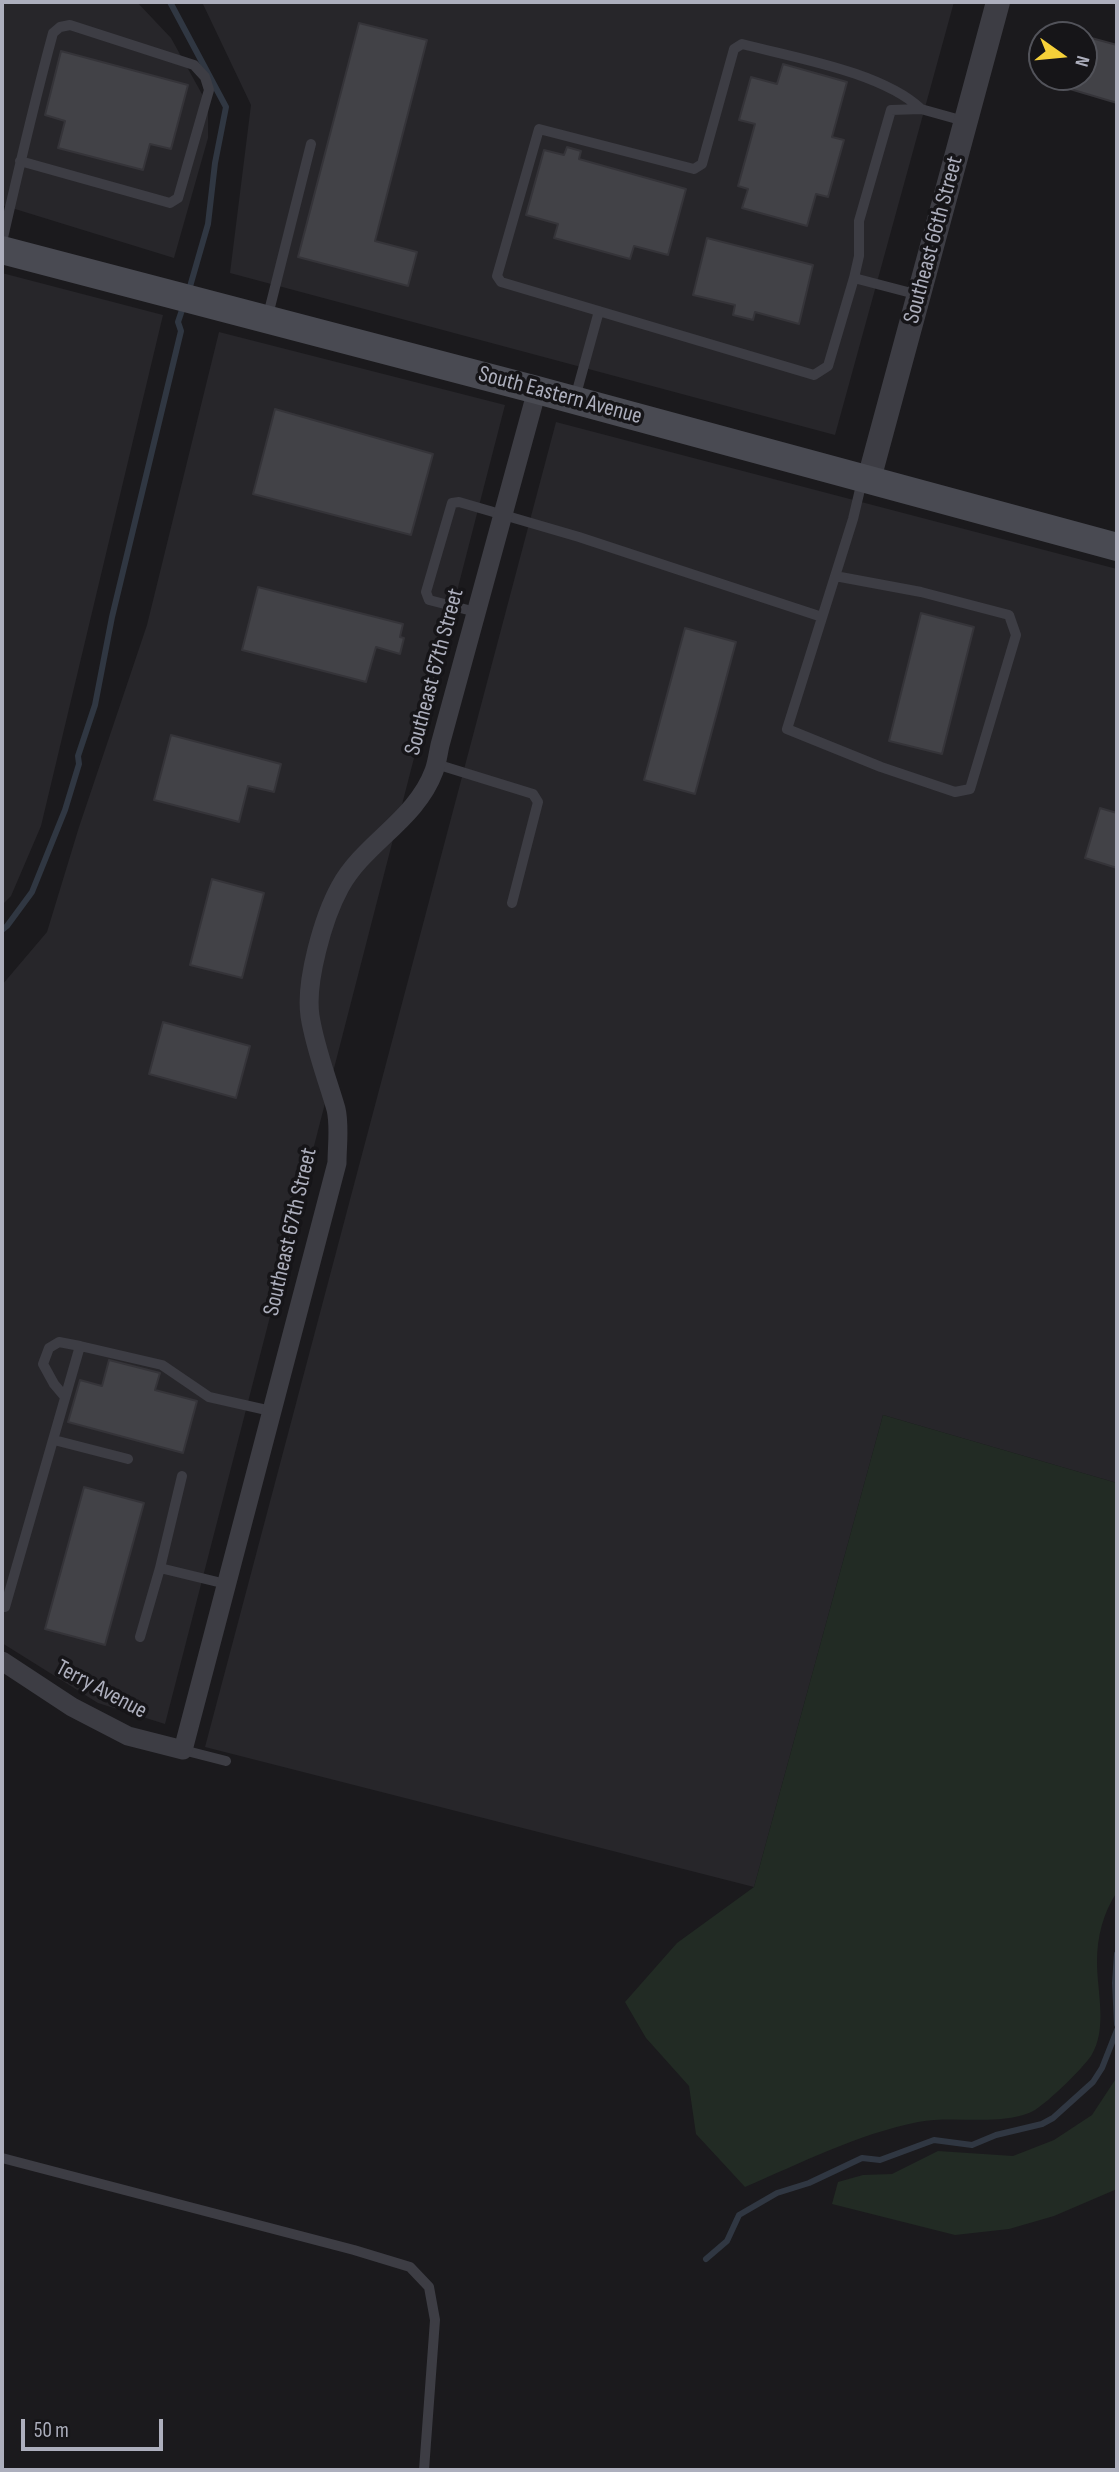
<!DOCTYPE html>
<html>
<head>
<meta charset="utf-8">
<style>
	body { margin:0 }
	#map { position:relative; width:1119px; height:2472px; overflow:hidden; background:#1b1a1d; font-family:"Sofia Sans Condensed",sans-serif }
	canvas { display:block }
	.frame { position:absolute; inset:0; border:4px solid #adafbd; pointer-events:none }
	.north { position:absolute; left:1028px; top:21px; width:70px; height:70px; box-sizing:border-box; background:#161518; border:2px solid #52535a; border-radius:50%; rotate:105deg; font-size:19px; font-weight:700; line-height:28px; text-align:center; color:#adafbd }
	.north::after { content:''; display:block; margin:auto; width:24px; height:32px; background:#f6d139; clip-path:polygon(50% 0,100% 100%,50% 72%,0 100%) }
	.scale { position:absolute; left:21px; top:2419px; width:142px; height:32px; box-sizing:border-box; border:4px solid #adafbd; border-top:0; padding-left:9px; font-size:21px; line-height:24px; white-space:nowrap; color:#adafbd; -webkit-text-stroke:5px #161518; paint-order:stroke }
</style>
</head>
<body>
<div id="map">
<canvas width="1119" height="2472"></canvas>
<div class="frame"></div>
<div class="north">N</div>
<div class="scale">50 m</div>
</div>
<script>
const ctx = document.querySelector('canvas').getContext('2d');
ctx.lineJoin = 'round';
function fill(path, color) { ctx.fillStyle = color; ctx.fill(path, 'evenodd'); }
function strokePath(path, color, width, dash) { ctx.strokeStyle = color; ctx.lineWidth = width; ctx.lineCap = dash ? 'butt' : 'round'; ctx.setLineDash(dash || []); ctx.stroke(path); }
function drawText(font, color, halo, rows, align = 'center') {
  ctx.font = font + ' "Sofia Sans Condensed",sans-serif'; ctx.lineWidth = 7; ctx.setLineDash([]); ctx.textBaseline = 'middle'; ctx.strokeStyle = halo; ctx.fillStyle = color; for (const [text, x, y, turn = 0] of rows) {
    ctx.save(); ctx.translate(x, y); ctx.rotate((+turn || 0) * Math.PI / 180); ctx.textAlign = isNaN(turn) ? turn : align; if (halo) ctx.strokeText(text, 0, 0); ctx.fillText(text, 0, 0); ctx.restore();
  }
}
fill(new Path2D(`
	M2,2h135l34,36 37,67v33l-34,120 -172,-53z
	M202,2h752l-119,433 -605,-162 21,-168z
	M2,273l161,42 -122,511 -30,70 -9,9z
	M219,332l286,73 -340,1319 -67,-21 -96,-60v-658l45,-53 32,-105 68,-202z
	M556,422l561,147v914l-234,-68 -129,472 -549,-140z`), '#27262a');
fill(new Path2D(`
	M883,1415l234,68v409c-14,21 -20,45 -20,70 0,30 11,67 -6,94 -8,12 -49,53 -62,57 -35,13 -75,2 -111,9 -60,12 -117,41 -173,65l-49,-53 -7,-48 -43,-48 -21,-36 52,-59 77,-56z
	M1117,2077v112l-63,27 -45,13 -54,6 -123,-31 6,-22 25,-7 29,-1 46,-23 75,5 41,-16 38,-25z`), '#222b24');
strokePath(new Path2D(`
	M170,2l56,105 -11,56 -7,61 -19,66
	M2,930l5,-4 25,-34 33,-82 14,-46 -1,-8 17,-51 17,-88 69,-286 -3,-9 6,-18
	M1117,1954l-2,29 2,41
	M706,2259l21,-18 12,-26 38,-22 32,-10 53,-25 18,2 54,-20 38,5 24,-10 46,-11 11,-6 40,-36 9,-14 15,-38`), '#303742', 6);
const building = new Path2D(`
	M359,23l68,17 -52,201 42,11 -9,34 -110,-29z
	M1084,36l33,9v58l-74,-22v-4h41z
	M61,51l127,34 -17,64 -21,-5 -7,26 -85,-22 7,-27 -20,-6z
	M783,64l64,18 -15,55 12,3 -16,57 -12,-3 -9,32 -65,-18 6,-19 -10,-3 17,-62 -16,-4 12,-43 26,7z
	M567,147l14,4 -2,8 107,30 -18,66 -34,-9 -4,13 -76,-21 4,-14 -32,-9 18,-65 20,5z
	M707,238l106,27 -14,59 -44,-12 -2,8 -20,-5 2,-10 -42,-10z
	M275,409l158,45 -22,81 -158,-41z
	M258,587l145,37 -3,13 4,1 -4,16 -24,-7 -10,35 -124,-32z
	M921,613l53,14 -32,127 -53,-13z
	M685,628l51,14 -41,152 -51,-14z
	M171,735l110,29 -7,28 -26,-6 -9,36 -85,-22z
	M1100,808l17,5v55l-32,-10z
	M212,879l52,14 -22,85 -52,-13z
	M163,1022l87,24 -14,52 -87,-24z
	M109,1360l51,13 -5,17 42,11 -14,52 -115,-31 12,-42 22,6z
	M84,1487l60,16 -39,142 -60,-16z`);
fill(building, '#424247');
strokePath(building, '#353439', 2);
strokePath(new Path2D(`
	M2,242c16,-70 32,-139 51,-209l7,-6 10,-2 124,40 11,12 4,13 -31,108 -8,5 -150,-42
	M854,278l5,-22v-35l32,-111 30,-1 43,12
	M919,295l-65,-17 -26,88 -14,9 -313,-93 -4,-6 42,-147 155,40 8,-5 32,-115 8,-5c53,14 140,28 179,65
	M267,319l44,-175
	M575,398l24,-87
	M835,576l86,16 88,23 7,20 -46,154 -15,3 -74,-25 -94,-38 66,-210 9,-38
	M476,612l-47,-12 -3,-8 26,-89 7,-1 120,35 243,80
	M436,764l97,30 5,8 -26,101
	M65,1397l-11,-13 -11,-20 6,-16 10,-6 21,4
	M54,1440l74,19
	M160,1568l22,-92
	M5,1607l75,-261 82,19 47,32 62,14
	M140,1637l20,-69 66,16
	M183,1750l43,11
	M2,2158l352,92 56,17 19,20 6,33 -11,150`), '#3d3d44', 10);
strokePath(new Path2D(`
	M2,1661l70,46 56,29 55,14 154,-587c0,-17 3,-37 -1,-54 -9,-31 -21,-61 -26,-93 -5,-34 13,-98 30,-129 24,-44 76,-67 94,-116 3,-8 4,-17 6,-26l97,-355`), '#3d3d44', 19);
strokePath(new Path2D(`
	M869,479l129,-477`), '#3d3d44', 24);
strokePath(new Path2D(`
	M2,250l535,140 580,157`), '#494a52', 28);
drawText('23px', '#adafbd', '#161518', [
	["Southeast 66th Street",934,240,-75],
	["South Eastern Avenue",560,396,15],
	["Southeast 67th Street",435,672,-75],
	["Southeast 67th Street",291,1232,-77],
	["Terry Avenue",101,1690,28]
]);
</script>
</body>
</html>
